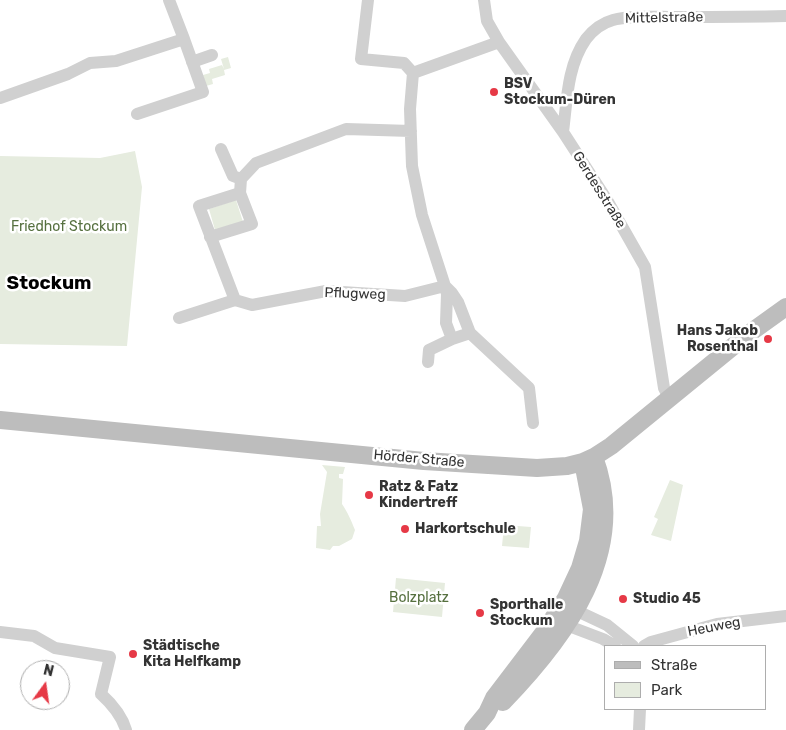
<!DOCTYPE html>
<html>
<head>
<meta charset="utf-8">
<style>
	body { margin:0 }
	#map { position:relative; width:786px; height:730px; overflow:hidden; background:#fff; font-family:Rubik,sans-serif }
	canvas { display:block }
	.legend { position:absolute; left:604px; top:645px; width:162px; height:65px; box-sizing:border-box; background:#fff; border:1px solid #adadad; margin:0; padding:6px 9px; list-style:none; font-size:15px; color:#333 }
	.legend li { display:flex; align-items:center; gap:10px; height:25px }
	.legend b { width:25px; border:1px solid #adadad }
	.north { position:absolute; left:20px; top:660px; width:50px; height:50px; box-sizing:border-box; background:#fff; border:1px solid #adadad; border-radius:50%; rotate:14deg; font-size:14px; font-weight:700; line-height:20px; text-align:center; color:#333 }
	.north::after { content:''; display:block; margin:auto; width:18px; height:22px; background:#e63946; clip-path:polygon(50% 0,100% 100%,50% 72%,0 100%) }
</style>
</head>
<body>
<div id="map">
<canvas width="786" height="730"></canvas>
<ul class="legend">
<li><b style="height:6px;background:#bdbdbd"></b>Straße</li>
<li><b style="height:14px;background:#e6ecdf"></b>Park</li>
</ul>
<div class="north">N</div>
</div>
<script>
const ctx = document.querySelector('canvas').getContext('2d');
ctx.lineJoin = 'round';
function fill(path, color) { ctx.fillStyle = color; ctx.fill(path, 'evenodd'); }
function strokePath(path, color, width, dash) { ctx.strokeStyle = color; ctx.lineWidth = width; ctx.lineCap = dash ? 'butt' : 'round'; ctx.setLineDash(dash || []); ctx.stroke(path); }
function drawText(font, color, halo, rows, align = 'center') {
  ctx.font = font + ' Rubik,sans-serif'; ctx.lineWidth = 5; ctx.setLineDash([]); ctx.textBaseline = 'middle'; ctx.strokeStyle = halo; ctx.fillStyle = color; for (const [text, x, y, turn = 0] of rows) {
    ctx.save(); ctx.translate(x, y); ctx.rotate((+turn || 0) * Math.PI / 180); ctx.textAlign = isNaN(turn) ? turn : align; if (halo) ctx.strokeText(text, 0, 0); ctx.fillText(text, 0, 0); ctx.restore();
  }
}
fill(new Path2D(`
	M228,57l3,11 -7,2 1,5 -13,4 1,5 -7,2 -3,-11 7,-2 -1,-4 13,-4 2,4 -3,-10z
	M135,151l7,36 -15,159 -127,-2v-188l100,2z
	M236,200l7,22 -28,8 -6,-21z
	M322,465l23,2 -2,7h-4v4l4,1 -1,25c6,9 9,16 13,26l-3,9 -13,7h-6l-3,4 -14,-2 1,-22h4l-1,-12 7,-42z
	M670,480l13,5 -12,56 -20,-6 7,-16 -4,-2z
	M504,525l27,2 -2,21 -27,-2z
	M396,578l49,5 -3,34 -49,-5z`), '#e6ecdf');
strokePath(new Path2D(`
	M169,0l15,39
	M368,0l-7,59 43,4 9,10
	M484,0l3,21 12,21 64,90 44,68 38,67 19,121 5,10
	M192,62l20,-7
	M0,98l68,-24 22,-11 26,-2 68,-22 19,53 -66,22
	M563,132c4,-31 4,-66 23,-93 7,-9 16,-16 27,-19 18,-5 43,-3 62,-3 37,0 74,0 111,-1
	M221,149l12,27 8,3
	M210,237l42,-13 -12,-31
	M445,286l7,7 6,9 12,31 59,55 4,35
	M445,286l2,8 -1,29 6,16 18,-6
	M235,300l-36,-94 41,-13 1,-14 15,-16 90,-34 65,2
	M179,318l56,-18 17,5 74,-14 79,5 40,-10 -23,-71 -10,-49 -2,-57 3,-36 86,-31
	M428,362l1,-12 23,-11
	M575,610l32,15 26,21
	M566,625l37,14 12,7
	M0,632l34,4 21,12 55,9 -9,37c11,10 21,22 25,36
	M644,646l7,-4 66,-18 69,-8
	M639,730l1,-21`), '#d0d0d0', 12);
strokePath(new Path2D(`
	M0,420l424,41 113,7 30,-2 16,-4 11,-5 17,-11 136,-111 39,-28
	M503,702c63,-65 127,-150 91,-245
	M473,730l14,-17 7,-15 51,-67 21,-33 14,-30 8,-27 4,-32 -9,-47`), '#bdbdbd', 18);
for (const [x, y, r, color] of [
	[494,92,5,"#e63946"],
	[768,339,5,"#e63946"],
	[369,495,5,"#e63946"],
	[405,529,5,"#e63946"],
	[623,599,5,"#e63946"],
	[480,613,5,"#e63946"],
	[133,654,5,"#e63946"]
]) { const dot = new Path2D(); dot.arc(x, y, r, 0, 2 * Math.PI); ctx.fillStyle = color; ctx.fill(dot); strokePath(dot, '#fff', 2); }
drawText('14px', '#333', '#fff', [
	["Mittelstraße",664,18,-1],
	["Gerdesstraße",599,190,58],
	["Pflugweg",355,294,2],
	["Hörder Straße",419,459,5],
	["Heuweg",714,627,-11]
]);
drawText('bold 14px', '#333', '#fff', [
	["BSV",504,84],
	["Stockum-Düren",504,100],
	["Hans Jakob",758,331,"right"],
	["Rosenthal",758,347,"right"],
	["Ratz & Fatz",379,487],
	["Kindertreff",379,503],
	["Harkortschule",415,529],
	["Studio 45",633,599],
	["Sporthalle",490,605],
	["Stockum",490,621],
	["Städtische",143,646],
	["Kita Helfkamp",143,662]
], 'left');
drawText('14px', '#56703f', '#fff', [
	["Friedhof Stockum",69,227],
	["Bolzplatz",419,598]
]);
drawText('bold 19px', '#000', '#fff', [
	["Stockum",49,284]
]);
</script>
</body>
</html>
